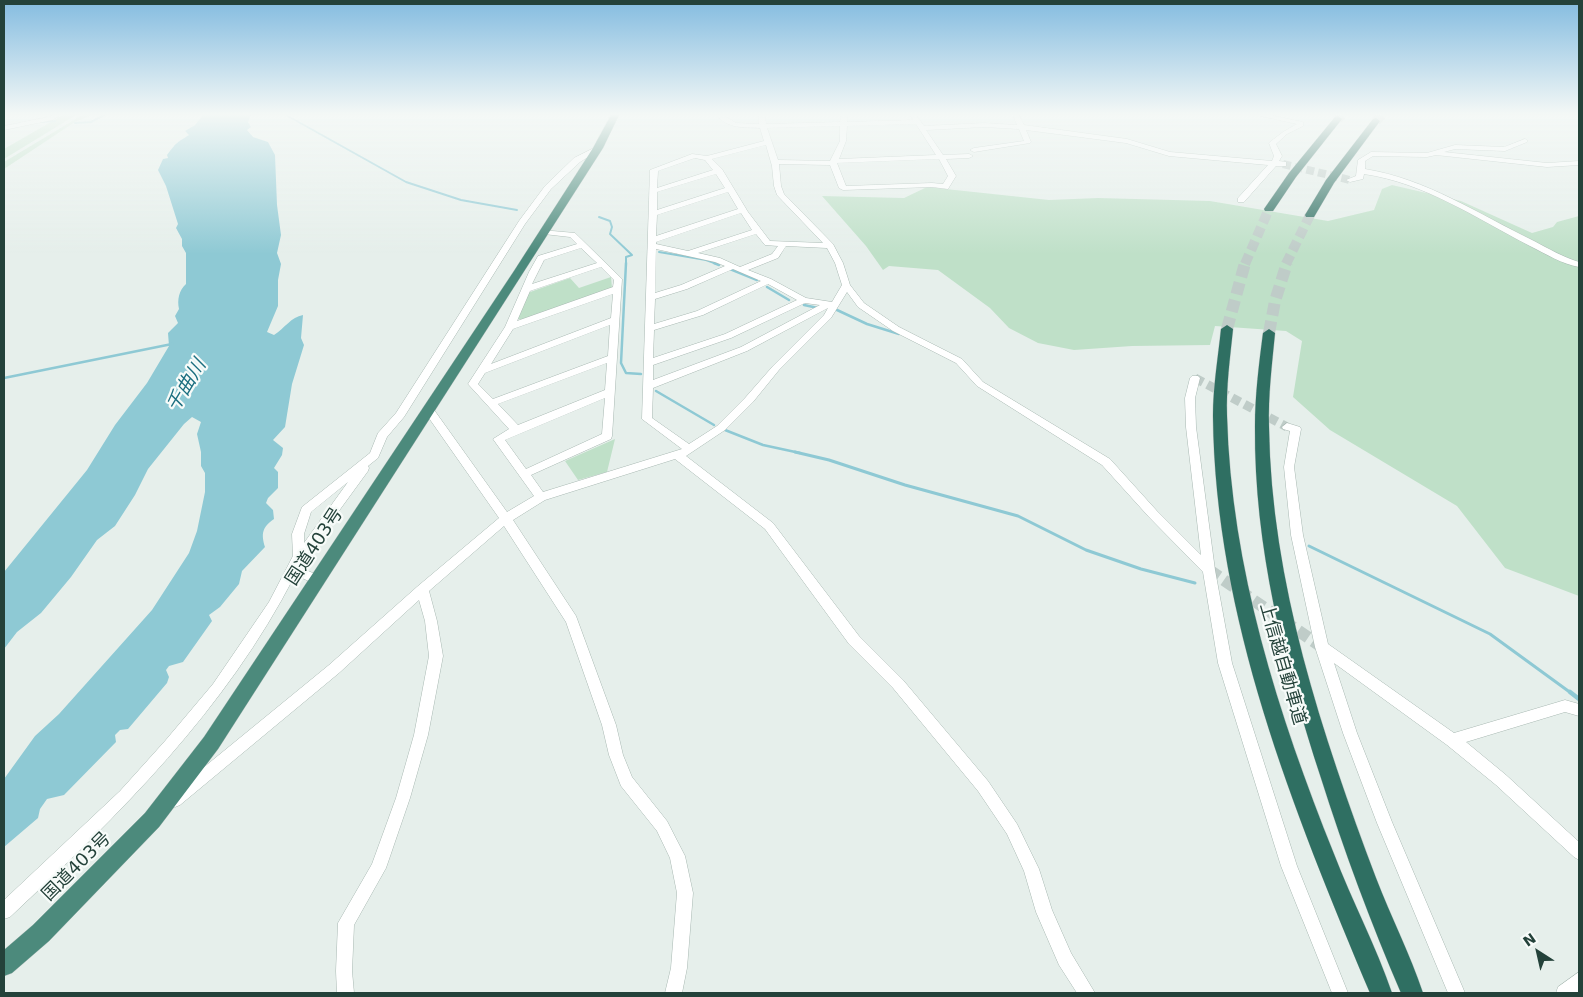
<!DOCTYPE html>
<html>
<head>
<meta charset="utf-8">
<style>
	body { margin:0 }
	#map { position:relative; width:1583px; height:997px; overflow:hidden; background:#e6efeb; font-family:"DejaVu Sans",sans-serif }
	canvas { display:block }
	.frame { position:absolute; inset:0; border:5px solid #24423a; pointer-events:none }
	.north { position:absolute; left:1513px; top:927px; width:50px; height:50px; -webkit-text-stroke:4px #f7fbf9; paint-order:stroke; rotate:325deg; font-size:14px; font-weight:700; line-height:20px; text-align:center; color:#24423a }
	.north::after { content:''; display:block; margin:auto; width:18px; height:22px; background:#24423a; clip-path:polygon(50% 0,100% 100%,50% 72%,0 100%) }
</style>
</head>
<body>
<div id="map">
<canvas width="1583" height="997"></canvas>
<div class="frame"></div>
<div class="north">N</div>
</div>
<script>
const ctx = document.querySelector('canvas').getContext('2d');
ctx.lineJoin = 'round';
function fill(path, color) { ctx.fillStyle = color; ctx.fill(path, 'evenodd'); }
function strokePath(path, color, width, dash) { ctx.strokeStyle = color; ctx.lineWidth = width; ctx.lineCap = dash ? 'butt' : 'round'; ctx.setLineDash(dash || []); ctx.stroke(path); }
function drawText(font, color, halo, rows, align = 'center') {
  ctx.font = font + ' "DejaVu Sans","Noto Sans JP",sans-serif'; ctx.lineWidth = 4.5; ctx.setLineDash([]); ctx.textBaseline = 'middle'; ctx.strokeStyle = halo; ctx.fillStyle = color; for (const [text, x, y, turn = 0] of rows) {
    ctx.save(); ctx.translate(x, y); ctx.rotate((+turn || 0) * Math.PI / 180); ctx.textAlign = isNaN(turn) ? turn : align; if (halo) ctx.strokeText(text, 0, 0); ctx.fillText(text, 0, 0); ctx.restore();
  }
}
fill(new Path2D(`
	M63,115h13l-72,44v-10z
	M82,115h10l-17,7 -71,47v-7z
	M1392,185l69,16 71,32 21,-6 4,-5 22,-6v380l-74,-28 -48,-62 -127,-76 -37,-33 9,-56 -16,-10 -71,-5 -5,19 -78,1 -58,4 -36,-7 -29,-15 -19,-20 -52,-38 -49,-4 -6,4 -17,-24 -44,-50 82,2 23,-11 122,13 49,-2 112,3 118,20 46,-11 8,-21z
	M611,277l1,11 -90,32 -6,-2 12,-25 5,-2 37,-13 9,10z
	M615,439l-8,33 -29,8 -13,-19z`), '#bfe0c8');
fill(new Path2D(`
	M203,115h48l-3,7 3,5 -4,3 6,7 15,5 7,13 2,50 4,30 -4,18 4,11 -3,16v26l-11,26 7,3c11,-7 17,-18 29,-20l-2,23 3,7 -12,39 -7,43 -12,13 10,8 -1,7 -8,13 4,4v16l-10,10 -2,5 7,7 1,9c-12,8 -13,15 -9,28l-23,24 -3,13 -19,23 -11,8 3,6 -29,41 -14,4 -3,4 3,7 -2,6 -39,46 -8,1 -5,5 1,7 -52,53 -17,4 -7,10 -2,9 -34,29v-68l31,-43 24,-22 93,-104 37,-57 8,-22 8,-39v-19l-4,-7v-14l-4,-18 4,-12 -9,-5 -8,7 -36,45 -13,26 -20,31 -18,14 -26,37 -30,36 -24,19 -13,17v-77l83,-102 28,-45 32,-42 22,-37 -1,-13 10,-10 -3,-7 4,-7c-2,-9 0,-19 7,-25v-31l-4,-7v-7l-6,-11 2,-4 -12,-38 -8,-16 5,-11 5,-1 -1,-3c10,-13 8,-11 22,-20l-4,-4 10,-6z`), '#8ec9d4');
strokePath(new Path2D(`
	M286,115l120,67 55,18 56,10
	M41,122l14,-1
	M75,123l16,-1 13,-7
	M599,217l11,4 2,6 -2,7 22,21 -6,2v7
	M659,252l47,8 11,4`), '#8ec9d4', 2);
strokePath(new Path2D(`
	M626,263l-5,100 5,10 15,1
	M714,263l5,2
	M730,269l27,11
	M767,287l22,13
	M804,305l14,3
	M837,310l30,14 32,10
	M4,378l168,-34
	M656,391l58,34
	M725,430l38,15 37,8`), '#8ec9d4', 2.5);
strokePath(new Path2D(`
	M795,452l34,8 76,25 113,31 68,34 55,19 54,14
	M1309,546l181,88 81,59`), '#8ec9d4', 3);
strokePath(new Path2D(`
	M1570,692l9,7`), '#8ec9d4', 4.5);
strokePath(new Path2D(`
	M1283,164l67,16`), '#bfccc8', 8, [8, 4]);
strokePath(new Path2D(`
	M1195,378l92,49`), '#bfccc8', 9, [9, 5]);
strokePath(new Path2D(`
	M1209,570l113,77`), '#bfccc8', 12, [12, 6]);
strokePath(new Path2D(`
	M1338,119l4,-4
	M1376,121l6,-6
	M1245,264l24,-55
	M1286,264l24,-49`), '#bfccc8', 10, [10, 5]);
strokePath(new Path2D(`
	M1227,329l18,-66
	M1269,333l6,-32 12,-38`), '#bfccc8', 12, [12, 6]);
const minor = new Path2D(`
	M54,115h7l-9,5 -48,10v-4l44,-9z
	M716,115h7l13,8 23,1v-9h6l1,9 74,-2 1,-7h6v7l66,-2 -3,-5h6l8,11 60,-3 33,2 -4,-10h6l5,10 103,14 43,13 102,9 2,-5 -5,-13 1,-1 13,-10 14,-8 -37,-8 -1,-1h11l33,7v4l-16,8 -11,10 6,12 -3,5 7,1v4h-10l-32,36h-6v-4l30,-33 -99,-9 -43,-13 -100,-13 5,12 -1,1 -56,9 -4,-2 4,-2 50,-7 -5,-12 -35,-2 -58,3 17,25 26,-1 4,2 -4,2 -23,1 10,17 -8,13 -16,-2 -89,3 -4,-2 -9,-23 -51,-1 2,22 3,8 49,50 10,19 7,22 14,18 35,24 63,32 21,23 127,77 47,52 44,44 -15,-128 -1,-29 5,-20 2,-2h6l2,2 -5,20 1,29 19,143 17,93 65,203 51,127h-16l-51,-127 -63,-203 -15,-91 -54,-55 -47,-52 -125,-79 -21,-23 -63,-32 -35,-24 -11,-15 -16,26 -52,52 -26,32 -28,28 -39,26 87,67 86,113 44,44 85,101 29,43 22,45 13,41 19,43 24,40h-18l-18,-28 -23,-53 -12,-41 -17,-37 -29,-43 -85,-103 -44,-44 -84,-115 -90,-70 -130,41 -32,20 63,96 40,109 7,30 9,22 35,44 18,35 8,37 -6,75 -5,25h-17l6,-25 6,-75 -7,-35 -13,-27 -36,-45 -12,-31 -7,-30 -36,-103 -62,-96 -75,65 8,30 6,35 -15,79 -18,63 -24,70 -32,57 -2,46 2,22h-17l-1,-22 2,-48 34,-59 24,-66 18,-63 15,-79 -4,-35 -6,-21 -80,73 -159,132 -5,2 -5,-2 -2,-5 2,-5 159,-130 89,-79 81,-68 -75,-107 -1,-2 1,-2h8l75,105 27,-16 -41,-57 16,-10 -41,-45 37,-57 24,-55 9,-16 39,-12 -7,-7 -26,-3h-3v-4l34,3 47,46 -10,157 -1,3 -80,36 12,17 139,-43 -40,-30 8,-249 42,-16 15,2 57,-15 -4,-13c-17,-1 -32,1 -44,-13zM916,124l20,31 -97,4 7,-18 1,-15zM840,126v15l-10,20 -52,-1 -11,-32zM766,145l6,21 2,20 3,9 46,48 -53,-2 -22,-29 -26,-43 -10,-10zM695,158l10,2 8,10 -56,18 1,-17zM939,159l9,17 -5,8 -11,-1 -86,3 -9,-23zM716,174l9,14 -68,22v-18zM728,192l10,17 -82,27 1,-21zM741,213l11,17 -64,21 -32,-7v-2zM756,234l9,11 13,1 -6,8 -32,13 -20,-9 -22,-5zM786,246l41,2 8,15 7,22 -10,17 -26,-4 -35,-19 -23,-9 30,-12zM581,248l16,15 -65,21 12,-24zM656,249l59,13 10,4 -44,19 -26,8zM601,267l13,13 -1,7 -96,34 13,-30zM733,269l28,12 -64,30 -43,13 1,-25 32,-10zM768,284l29,16 -72,34 -72,24 1,-28 49,-15zM613,294l-2,24 -120,46 22,-35zM805,303l15,2 -79,42 -88,33v-15l78,-27zM828,308l-4,7 -51,51 -28,32 -28,28 -28,18 -37,-26 1,-30 94,-37zM610,325l-2,31 -115,43 -15,-15 7,-11zM607,363l-2,27 -87,35 -20,-21zM605,398l-3,36 -76,35 -21,-29z
	M1525,139l2,1v2l-22,9 -50,-2 -11,3 103,11 32,-2v4l-32,2 -111,-12 -9,2 -54,-1 -8,5v8c62,10 113,45 169,72 15,8 29,16 45,21v5c-17,-3 -33,-13 -49,-21 -54,-28 -105,-63 -166,-72l-1,5 -13,3 -4,-2 10,-4 2,-16 13,-8 56,1 28,-8 49,2z
	M596,147l6,1 -22,14 -29,27 -26,35 -121,193 -17,20 -9,21 -10,8 1,2 -1,3 -67,92 -2,4 23,10 2,3 -2,3 -4,2 -23,-10c-69,135 -176,240 -285,342l-6,2v-19l116,-109 45,-50 48,-57 56,-82 24,-46 -1,-22 10,-27 68,-54 8,-20 18,-20 123,-192 26,-35 29,-28zM348,482l-44,61v-9l7,-22z
	M1287,423l13,4 1,2 -7,38 9,68 25,109 126,89 111,-33 14,4v12l-14,-4 -99,30 40,33 73,67v18l-5,-3 -78,-72 -49,-40 -113,-82 23,70 35,89 73,171h-17l-71,-170 -34,-90 -28,-86 -24,-112 -7,-68 6,-36 -7,-2 -1,-2z
	M1579,972v20l-2,1h-21l2,-6z`);
const trunk = new Path2D(`
	M611,115h8l-16,33 -385,601 -59,78 -110,114 -37,32 -8,3v-26l29,-25 112,-112 59,-76 310,-466 79,-123z`);
const motorway = new Path2D(`
	M1338,116l4,3 -46,58 -23,34h-8l-1,-2 25,-36 46,-56z
	M1376,118l4,3 -46,62 -20,34h-8l-1,-2 21,-35 47,-61z
	M1227,325l6,4c-3,29 -7,58 -6,87 4,152 51,298 107,438 18,47 42,92 58,139h-22c-77,-184 -155,-375 -157,-577 0,-29 5,-58 8,-87z
	M1269,329l6,4c-3,31 -7,63 -6,94 2,155 53,307 107,451 15,39 34,76 47,115h-22c-30,-70 -57,-142 -80,-215 -37,-113 -67,-232 -66,-351 0,-32 4,-63 8,-94z`);
strokePath(minor, '#a8b8b2', 1);
strokePath(trunk, '#c2cac8', 1);
strokePath(motorway, '#c2cac8', 1);
fill(minor, '#fff');
fill(trunk, '#4c8a7c');
fill(motorway, '#2f6f62');
const sky = ctx.createLinearGradient(0, 0, 0, 254);
sky.addColorStop(0, '#84bce0');
sky.addColorStop(0.45, '#f4f8f6');
sky.addColorStop(1, '#f4f8f600');
ctx.fillStyle = sky;
ctx.fillRect(0, 0, 1583, 254);
drawText('18px', '#24423a', '#f7fbf9', [
	["国道403号",315,547,-57],
	["上信越自動車道",1282,664,74],
	["国道403号",77,867,-45]
]);
drawText('italic 19px', '#1c6f80', '#f7fbf9', [
	["千曲川",187,386,-59]
]);
</script>
</body>
</html>
